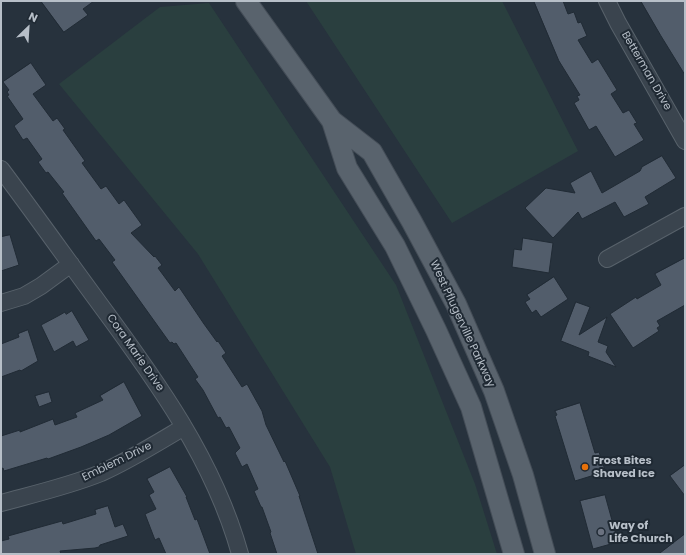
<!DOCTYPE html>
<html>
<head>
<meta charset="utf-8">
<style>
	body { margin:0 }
	#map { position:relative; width:686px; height:555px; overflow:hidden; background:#27323d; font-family:Poppins,sans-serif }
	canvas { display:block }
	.frame { position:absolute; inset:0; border:2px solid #b7bfc8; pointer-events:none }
	.north { position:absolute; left:8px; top:8px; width:40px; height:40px; -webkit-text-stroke:3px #1f2933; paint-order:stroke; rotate:25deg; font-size:11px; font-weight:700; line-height:16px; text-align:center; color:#b7bfc8 }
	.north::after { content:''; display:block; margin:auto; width:14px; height:18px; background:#b7bfc8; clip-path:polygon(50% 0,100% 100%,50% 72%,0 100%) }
</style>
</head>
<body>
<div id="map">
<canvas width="686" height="555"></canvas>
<div class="frame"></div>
<div class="north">N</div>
</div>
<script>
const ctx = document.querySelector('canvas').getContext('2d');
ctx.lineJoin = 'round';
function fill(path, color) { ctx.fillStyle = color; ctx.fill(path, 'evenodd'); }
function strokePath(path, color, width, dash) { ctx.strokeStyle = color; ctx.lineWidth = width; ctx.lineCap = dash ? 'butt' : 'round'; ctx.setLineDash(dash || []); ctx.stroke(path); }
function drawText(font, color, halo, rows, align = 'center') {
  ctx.font = font + ' Poppins,sans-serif'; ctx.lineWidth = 4; ctx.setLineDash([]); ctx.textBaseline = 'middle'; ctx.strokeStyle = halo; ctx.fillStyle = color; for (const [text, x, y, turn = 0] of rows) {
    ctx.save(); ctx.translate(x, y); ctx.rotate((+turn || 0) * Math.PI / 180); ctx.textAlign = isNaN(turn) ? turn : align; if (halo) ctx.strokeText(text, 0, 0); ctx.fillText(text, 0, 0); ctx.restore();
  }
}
fill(new Path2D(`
	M306,1h196l76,150 -126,72z
	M209,3l187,282 79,199 22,70h-141l-26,-87 -132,-213 -139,-170 101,-77z`), '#2a3f3f');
const building = new Path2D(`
	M41,1h53l-11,8 5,6 -24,17z
	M534,1h29l5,13 6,-2 4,11 3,-1 6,14 -9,4 14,23 6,-4 19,31 -6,4 12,19 6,-3 8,13 -3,1 10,16 -29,17 -19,-31 -7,4 -15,-27 5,-3 -2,-4 3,-1 -21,-34z
	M641,1h44v74l-24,-39z
	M31,63l15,22 -13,9 20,27 4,-3 8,11 -2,1 22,31 -3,2 19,26 5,-3 13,18 5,-4 18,25 -11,8 23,24 1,-1 7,9 -4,3 17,23 4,-4 25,37 13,18 1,-1 8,12 -4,3 20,31 5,-3 15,27 4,14 18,37 1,-1 15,35h-1l19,58h-41l-7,-21 1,-1 -9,-25h-1l-7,-16 4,-2 -11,-25 -5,3 -7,-14 5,-5 -11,-21 -3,1 -6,-11 -2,1 -15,-28 -8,-11 3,-2 -22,-34 -2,1 -2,-2 -2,1 -58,-81 3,-2 -16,-21 -3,2 -34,-48 2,-1 -16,-20 -2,1 -8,-11 4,-3 -15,-21 -4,2 -9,-14 9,-7 -16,-23 2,-1 -2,-3 2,-2 -6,-8z
	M662,156l14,22 -31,19 4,7 -25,13 -9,-15 -33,17 -4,-7 -25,26 -28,-30 21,-20 29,5 -5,-10 21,-12 11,22 38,-22 2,-4z
	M10,235l9,30 -18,6v-34z
	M523,238l30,5 -4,30 -37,-6 2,-18 7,1z
	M685,258v47l-28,16 3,5 -3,2 2,3 -26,17 -23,-34 26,-17 1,2 24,-14 -6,-11z
	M554,277l14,22 -27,18 -5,-7 -4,3 -7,-11 5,-3 -3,-4z
	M576,302l14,5 -11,28 28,-18 -9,25 10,4 -2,6 10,15 -28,-11 1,-4 -28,-11z
	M72,311l17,29 -13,7 -3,-6 -19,11 -13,-27 17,-9 7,-4 1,2z
	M28,330l10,31 -17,10 -1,-1 -19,7v-33l18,-7 -1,-3z
	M124,382l18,34 -33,19 -28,12 -33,12 -1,-1 -43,13 -1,-3 -2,1v-33l19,-6v2l33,-13 2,6 22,-8 -2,-4 28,-13 -3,-4z
	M49,392l3,10 -13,5 -4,-11z
	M580,403l15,50 4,-1 6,18 -5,1 1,2 -26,8 -20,-65 2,-1 -2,-4z
	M685,465v31l-15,-20z
	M170,467l17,30h-1l9,23 2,-1 13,35h-44l-7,-16 -4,2 -10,-26 11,-5 -7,-14 5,-3 -7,-13z
	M605,495l13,47 -25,7 -13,-48z
	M108,506l7,21 8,-3 5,12 -28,9 -1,2 -4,1 -35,3 1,3h-60v-13l8,-2 -1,-3 54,-15 1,3 33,-10 -1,-4z
	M685,534v20h-26z`);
fill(building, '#525d6b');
strokePath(building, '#212b35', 1);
const minor = new Path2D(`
	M607,1l11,22 67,118
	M1,169c33,44 65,89 98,134 57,77 115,157 141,251
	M607,259l78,-43
	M1,303l23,-7 17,-10 30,-22
	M1,503c33,-9 68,-17 100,-30 29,-13 56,-30 83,-46`);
const major = new Path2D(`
	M246,1l86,120 40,31 40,70 44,82 38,87 29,84 22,79
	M332,121l15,47 48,78 41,84 35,77 43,147`);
strokePath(minor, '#58626b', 18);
strokePath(major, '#444d57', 22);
strokePath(minor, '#3a444e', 16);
strokePath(major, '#59636d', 20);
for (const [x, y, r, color] of [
	[585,467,4,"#e8710a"],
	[601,532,4,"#6b7280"]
]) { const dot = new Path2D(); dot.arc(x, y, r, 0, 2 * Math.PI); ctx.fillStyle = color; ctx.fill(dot); strokePath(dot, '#1f2933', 1.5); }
drawText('11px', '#b7bfc8', '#1f2933', [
	["Betterman Drive",646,71,60],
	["West Pflugerville Parkway",462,324,65],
	["Cora Marie Drive",135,353,55],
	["Emblem Drive",117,462,-26]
]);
drawText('bold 11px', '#b7bfc8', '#1f2933', [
	["Frost Bites",593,461],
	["Shaved Ice",593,474],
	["Way of",609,526],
	["Life Church",609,539]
], 'left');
</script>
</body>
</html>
